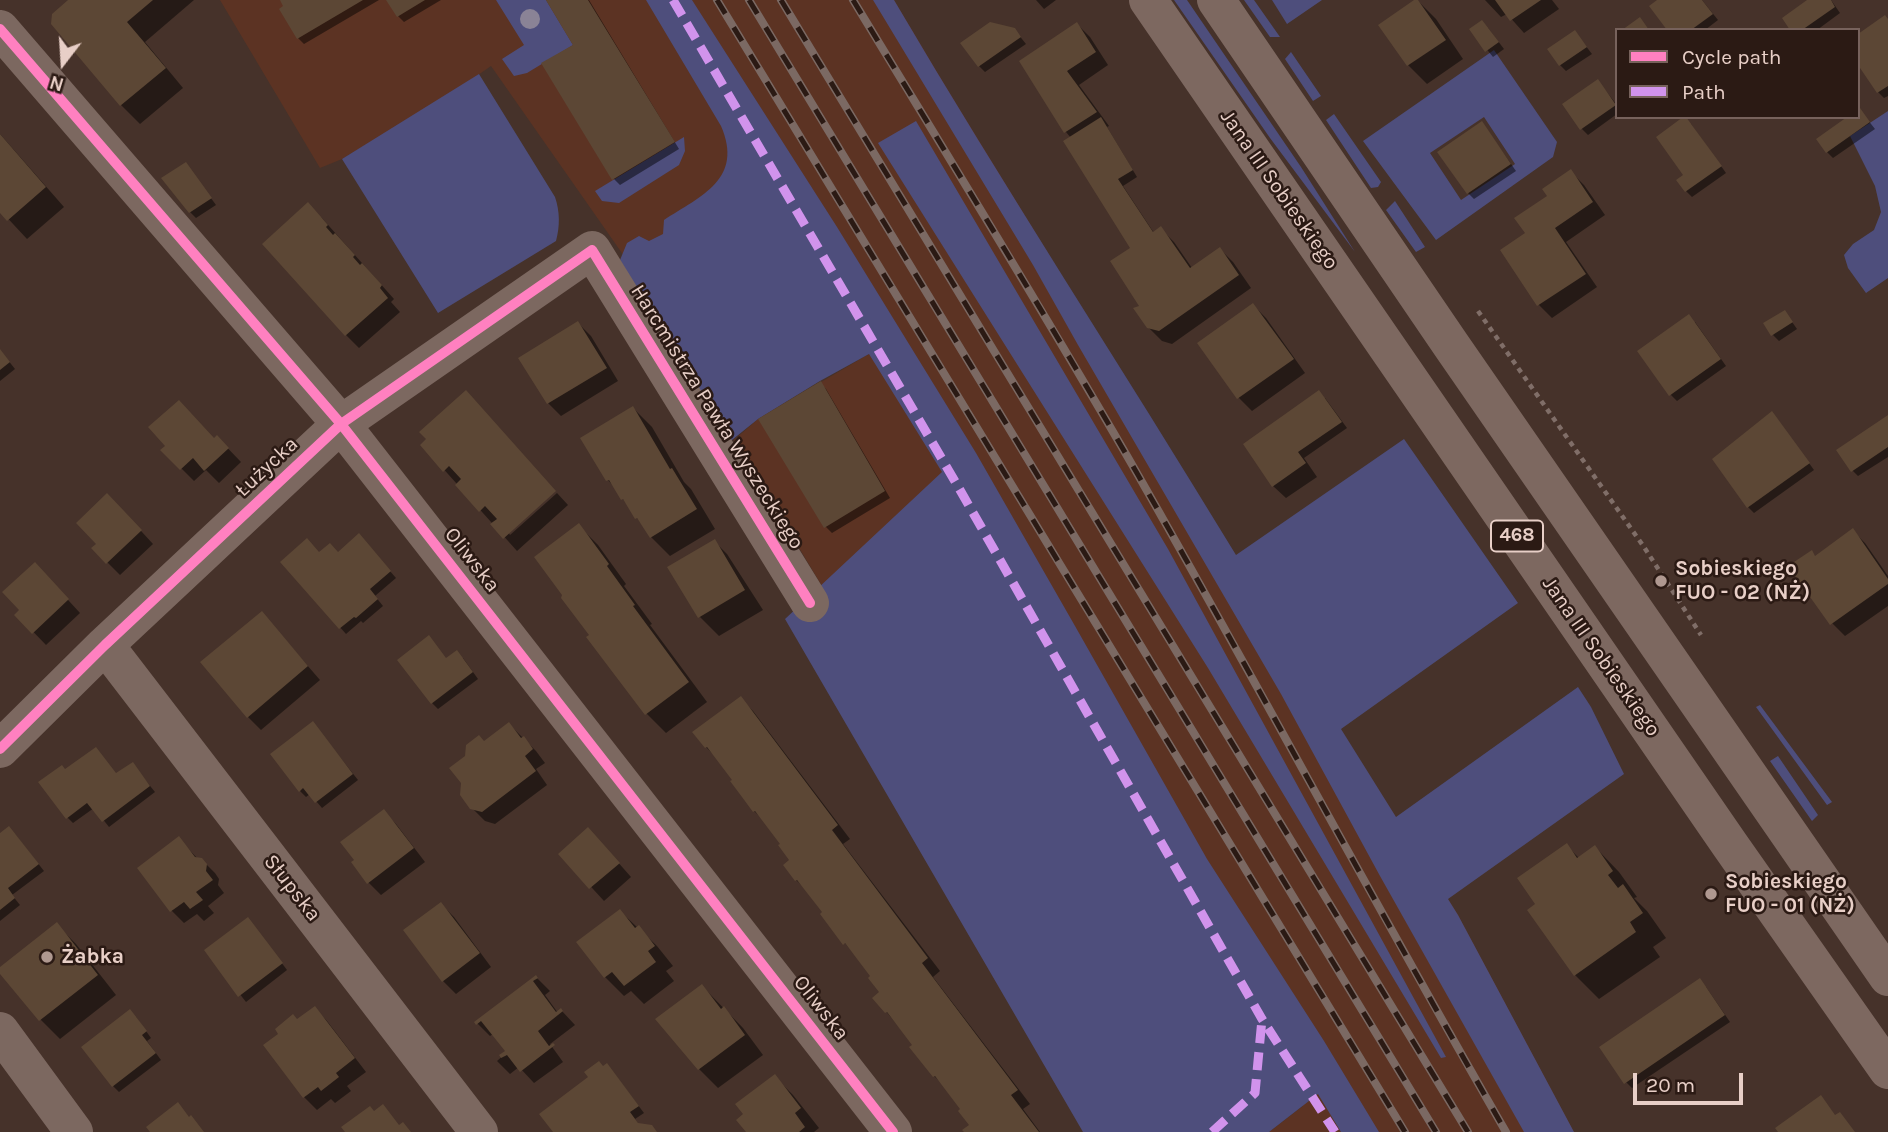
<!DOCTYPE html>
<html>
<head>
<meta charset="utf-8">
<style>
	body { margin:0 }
	#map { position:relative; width:1888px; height:1132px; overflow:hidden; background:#46322a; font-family:Karla,sans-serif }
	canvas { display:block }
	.legend { position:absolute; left:1615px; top:28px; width:245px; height:91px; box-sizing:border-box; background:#2b1a14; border:2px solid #77625c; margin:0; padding:9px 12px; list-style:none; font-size:21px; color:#e8cfc7 }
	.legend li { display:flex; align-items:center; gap:14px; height:35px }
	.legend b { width:35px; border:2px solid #77625c }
	.north { position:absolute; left:28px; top:28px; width:70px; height:70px; -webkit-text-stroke:5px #2b1a14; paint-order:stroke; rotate:197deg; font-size:19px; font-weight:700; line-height:28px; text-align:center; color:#e8cfc7 }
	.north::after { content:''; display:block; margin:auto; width:24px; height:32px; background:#e8cfc7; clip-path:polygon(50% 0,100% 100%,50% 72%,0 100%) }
	.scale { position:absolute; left:1633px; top:1073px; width:110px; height:32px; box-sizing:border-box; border:4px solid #e8cfc7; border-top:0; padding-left:9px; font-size:21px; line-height:24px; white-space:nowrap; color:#e8cfc7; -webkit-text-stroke:5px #2b1a14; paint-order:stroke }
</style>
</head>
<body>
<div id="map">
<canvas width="1888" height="1132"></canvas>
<ul class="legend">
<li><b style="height:9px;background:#ff80c0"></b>Cycle path</li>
<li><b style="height:9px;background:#d193ec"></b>Path</li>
</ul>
<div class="north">N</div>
<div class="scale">20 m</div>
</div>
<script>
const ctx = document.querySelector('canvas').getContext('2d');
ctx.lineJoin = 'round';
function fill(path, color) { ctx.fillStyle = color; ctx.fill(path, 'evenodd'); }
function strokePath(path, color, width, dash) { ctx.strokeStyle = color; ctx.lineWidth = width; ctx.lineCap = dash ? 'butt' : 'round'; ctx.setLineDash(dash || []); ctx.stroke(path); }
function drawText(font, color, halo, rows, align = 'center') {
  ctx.font = font + ' Karla,sans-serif'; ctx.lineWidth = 5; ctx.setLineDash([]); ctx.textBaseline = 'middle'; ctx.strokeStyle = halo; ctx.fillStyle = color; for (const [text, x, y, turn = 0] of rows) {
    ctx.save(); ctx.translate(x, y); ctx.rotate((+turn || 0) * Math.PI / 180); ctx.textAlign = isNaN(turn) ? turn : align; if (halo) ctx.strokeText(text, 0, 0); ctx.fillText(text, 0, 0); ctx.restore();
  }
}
fill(new Path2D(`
	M220,0h674l52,87 394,642 118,186 116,217h-305l34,-26 -361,-633 -120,113 -88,-146 24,-21 111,-65 -245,-98 -133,-190 -46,32 -103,61 -22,9z`), '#5c3323');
fill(new Path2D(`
	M496,0h50l27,45 -46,28 -13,3 -12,-17 22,-14z
	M646,0h46l145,227 139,226 99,173 132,233 117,182 55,91h-38l-23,-38 -49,38h-186l-298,-513 157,-147 -73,-118 -49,27 -62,38 -31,25 -107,-184 7,-17 12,-7 10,5 14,-7 1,-14c37,-24 80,-41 57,-94z
	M873,0h21c110,187 229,369 342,555l168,-116 114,164 -177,126 55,88 182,-130 13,20 33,67 -176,125 10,16 116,217h-50l-144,-256 -99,-182 -203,-349 -45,-80z
	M1174,0h13l114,167 54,85 -85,-114z
	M1244,0h10l26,37h-10z
	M1272,0h50l-35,24z
	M1494,50l63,92 -4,15 -117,83 -73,-99zM1484,117l31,47 -54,36 -31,-47z
	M1291,52l30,44 -8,5 -28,-42z
	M479,74l76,123c5,15 5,29 1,44l-118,72 -96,-154z
	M1888,111v167l-22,15 -18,-25 -4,-13 9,-11 21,-14 7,-18 -6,-26 -25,-50z
	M1334,114l47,68 -3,5 -7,1 -45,-68z
	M916,121l252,428 278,508 -5,1 -233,-390 -330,-525z
	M684,137l1,14 -6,14 -60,38 -17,-2 -7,-10z
	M1395,201l30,46 -9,5 -30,-42z
	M1760,705l72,97 -5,3 -71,-98z
	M1778,756l40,59 -6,6 -42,-60z`), '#4e4e7c');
fill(new Path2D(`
	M71,0h123l-49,42 38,46 -43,36 -19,-19z
	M282,0h97l-75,44 -6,-6z
	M389,0h52l-37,22 -6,-6z
	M548,0h41l90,149 -59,36 -6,-6 -39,-134z
	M1036,0h20l-12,9z
	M1417,0l19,19 27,40 -36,25 -19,-19z
	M1485,0h67l7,9 -35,24 -17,-19 -6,3z
	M1660,0h42l16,20 -13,10h-36z
	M1810,0h21l9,13 -23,17h-25z
	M1888,20v76l-4,2 -6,-6 -20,-31z
	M1077,24l13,13 18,28 -29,20 30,41 -2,1 30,50 -14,9 31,47 7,-4 13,13 18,26 28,-19 13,13 18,26 -79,56 -10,-3 -14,-14 -6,-21 -10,-58 -61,-110 -5,-6 -45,-70z
	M1488,28l16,21 -11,8 -22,-27z
	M1014,29l12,15 -41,28 -6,-6z
	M1575,32l17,22 -26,17 -6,-6z
	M1598,81l19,24v9l-29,21 -6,-6z
	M1860,110l15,19 -42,29 -6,-6 31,-35z
	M1691,124l35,49 -34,24 -6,-6z
	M1487,130l29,41 -42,28 -6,-6z
	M0,134l64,73 -37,32 -27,-29z
	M186,164l30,41 -20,13 -6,-6z
	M1571,172l13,13 21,30 -39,27 31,45 -45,31 -13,-13 -37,-54 25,-17 22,-38z
	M321,217l73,82 -3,3 9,10 -41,36 -13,-13z
	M1253,305l13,13 39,55 -53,38 -13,-13 -40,-54z
	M1785,312l12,17 -18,12 -6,-6z
	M1695,322l31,44 -49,35 -6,-6z
	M578,323l13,13 27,45 -57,35 -13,-13z
	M0,350l15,19 -15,12z
	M820,383l6,6 64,109 -58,35 -6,-6 -65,-108z
	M466,392l42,140 2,3 47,-42 11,12 -51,46 -95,-106z
	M1325,398l22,30 -43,30 13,19 -31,21 -13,-12z
	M633,408l19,19 32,55 7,7 24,40 -45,27 -19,-19 -36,-49 -7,-8z
	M1888,417v40l-30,19 -6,-6z
	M1778,420l36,50 -60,43 -6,-6z
	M217,437l24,25 -22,21 -13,-13 -12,11 -31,-31 51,-10z
	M120,508l33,36 -33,31 -26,-26z
	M579,526l19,19 28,39 -2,2 28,38 -2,1 57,77 -41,31 -19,-19 -58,-77 2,-2z
	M1853,531l12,12 23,33v30l-43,30 -13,-13 -16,-66z
	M364,541l32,37 -21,18 8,10 -20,17 -2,-2 -15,13 -64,-72 38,-8 18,-1z
	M714,541l13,13 36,56 -44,26 -19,-19z
	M47,577l33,36 -34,32 -29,-30z
	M262,613l58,67 -59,50 -13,-13z
	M463,658l15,21 -40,30 -6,-6 15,-43z
	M740,698l13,13 97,128 -7,5 97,127 -7,6 97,127 -7,5 17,23h-74l5,-7 -9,-16 -15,-21 -13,-12 -20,-31 -39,-47 6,-5 -9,-17 -50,-61 3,-2 -16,-21 -13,-12 -4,-20 -9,-16 -15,-20 -14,-13 -35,-51 -13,-13z
	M313,723l45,57 -36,28 -12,-14 -4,3 -6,-6z
	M509,724l27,27 9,12 -9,6 11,16 -52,39 -10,-3 -13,-13 -9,-25 21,-40z
	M65,771l52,4 21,-4 17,21 -46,35 -15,-19 -21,15 -6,-6z
	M383,811l13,13 29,38 -44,33 -13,-13z
	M15,834l29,37 -32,24 8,10 -20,16v-86z
	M179,839l19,20h3l14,14 4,6 -1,6 6,8 -16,13 6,7 -10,8 -7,-7 -13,9 -13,-13z
	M601,843l30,34 -27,24 -43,-47z
	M1566,845l13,13 16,-11 24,25 18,25 -3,1 13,13 19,27 -13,9 7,10 -61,42 -24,-24 -38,-70z
	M441,904l13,13 37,50 -35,27 -13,-13z
	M620,911l37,35 16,20 -7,5 8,10 -30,23 -13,-13 -7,5 -19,-19z
	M57,925l19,19 40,51 -56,44 -19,-19 -41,-49v-2z
	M254,926l33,44 -41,32 -40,-51z
	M536,977l14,14 -5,4 13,18 3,-3 14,15 -25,19 13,18 -29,21 -15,-16 -9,7 -13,-13 10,-9 -14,-18 -3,2 -14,-14z
	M702,986l41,42 20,27 -45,33 -19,-19 -41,-50z
	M1706,987l24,35 -98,66 -6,-6z
	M315,1008l12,13 39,51 -19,14 4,5 -16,12 -4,-4 -14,11 -13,-13 -7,-76z
	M136,1017l15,21 -4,3 14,19 -42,32 -6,-6z
	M613,1072l31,41 -9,6 4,6 17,7h-101z
	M774,1076l19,19 26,33 -5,4h-66z`), '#0007');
fill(new Path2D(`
	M68,0h85l-26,22 39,46 -46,38 -69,-82 1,-10z
	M280,0h83l-66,39 -18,-30 4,-3z
	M386,0h39l-28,17z
	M546,0h42l87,142 -63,38 -71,-117 32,-18z
	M1414,0h4l28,40 -39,26 -29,-41z
	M1495,0h46l-31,21z
	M1657,0h45l11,14 -22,16h-24l-18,-24z
	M1807,0h24l4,7 -33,23h-12l-8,-12z
	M1885,15l3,4v67l-11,7 -19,-28v-31z
	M1640,17l9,13h-27z
	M1482,20l17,22 -14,10 -16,-23z
	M990,22l25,6 6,9 -43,30 -18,-24z
	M1077,22l19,30 -29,19 30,41 -33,21 -45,-72z
	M1575,30l12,17 -28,19 -12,-17z
	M1598,79l18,26 -36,25 -18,-26z
	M1860,108l10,14 -44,31 -10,-14 31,-22h11v-8z
	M1101,117l32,53 -15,9 35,53 8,-6 29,42 30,-21 19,28 -80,56 -12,-3 -14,-20 6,-2 -29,-45 20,-13 -67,-107z
	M1683,117h3l36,49 -37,26 -9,-12 7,-5 -27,-38z
	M1482,121l29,43 -44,30 -30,-42z
	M0,134l46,53 -39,34 -7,-8z
	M186,162l26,36 -23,15 -28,-35z
	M1571,169l22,33 -38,26 31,46 -49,32 -37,-56 25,-17 -11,-15 33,-22 -5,-7z
	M308,202l20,23 -2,2 7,8 2,-2 20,22 -2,2 7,8 2,-2 20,22 -2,3 8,10 -43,38 -83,-92z
	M1253,303l41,56 -57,40 -40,-56z
	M1785,310l8,12 -22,14 -8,-13z
	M1689,314l32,45 -52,37 -32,-45z
	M578,321l29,47 -60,36 -29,-46z
	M0,349l10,13 -10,8z
	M821,381l64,110 -61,37 -66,-109z
	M466,390l90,101 -53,48 -13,-15 7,-5 -12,-13 -6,6 -24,-27 6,-6 -12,-13 -6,6 -23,-27 6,-6 -7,-7z
	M1319,390l23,32 -44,30 8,11 -34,24 -29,-43z
	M179,400l35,38 3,-3 12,13 -25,23 -11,-13 -13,12 -20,-20 5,-4 -17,-19z
	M633,406l37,63 2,-1 25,41 -47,29 -13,-20 -2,1 -12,-20 -2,1 -12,-20 -3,1 -26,-43z
	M1772,411l38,52 -63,45 -35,-49z
	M1888,415v32l-37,25 -15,-22z
	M107,493l35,37 -36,34 -15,-16 5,-4 -20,-21z
	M579,523l30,41 -2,2 28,39 -2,1 56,76 -44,33 -59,-78 3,-2 -28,-37 1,-3 -28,-38z
	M1853,528l35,51v5l-58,41 -42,-59 24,-16 3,6z
	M359,533l32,38 -21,18 8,10 -22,19 -2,-1 -15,12 -59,-67 27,-24 12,14 11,-9 8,9z
	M715,539l30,51 -47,28 -31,-51z
	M35,562l34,37 -37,35 -18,-19 5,-5 -17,-18z
	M262,611l46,55 -61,52 -47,-56z
	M429,635l17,23 11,-8 16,22 -42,32 -34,-44z
	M741,696l97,129 -6,5 96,128 -6,5 96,127 -7,5 28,37h-75l-2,-2 7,-5 -11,-14 2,-2 -25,-33 -2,1 -24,-30 3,-2 -25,-33 -2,1 -13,-15 7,-6 -11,-14 2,-2 -25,-33 -2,2 -23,-31 2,-2 -25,-32 -2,1 -12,-16 6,-5 -11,-15 2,-1 -25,-33 -2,1 -11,-15 -12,-16 2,-1 -25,-33 -2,1 -13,-16z
	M313,721l40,53 -38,29 -12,-15 -4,4 -29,-38z
	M509,722l12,16 3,-2 9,13 -8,7 11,15 -54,41 -12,-3 -10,-14 1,-12 -12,-15 16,-12 1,-11 13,-10 5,6z
	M96,747l20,26 17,-11 17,24 -48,36 -15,-19 -21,16 -28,-37 24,-17 3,4z
	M384,809l30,39 -47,36 -16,-22 3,-2 -14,-18z
	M9,826l30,38 -31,24 7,10 -15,12v-77z
	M588,827l32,36 -31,26 -31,-35z
	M179,836l16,21 7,1 5,6 -1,7 7,9 -17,12 7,8 -13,9 -6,-7 -14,10 -33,-44z
	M1567,843l10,15 18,-13 18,26 -5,4 10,13 5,-4 20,29 -13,9 6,10 -62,44 -47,-66 8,-6 -18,-26z
	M441,902l39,51 -38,29 -39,-52z
	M620,909l15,19 4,-3 16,21 -7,5 8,11 -32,24 -12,-14 -8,6 -28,-36z
	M248,917l35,46 -45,34 -34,-47z
	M57,922l41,53 -59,46 -39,-47v-7z
	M536,975l2,3 -5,3 23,31 5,-4 2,3 -25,20 11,15 4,-3 2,2 -35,27 -13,-17 -6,3 -2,-3 6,-4 -24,-30 -5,4 -2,-3z
	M1700,978l25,37 -101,69 -25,-37z
	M702,984l19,25 3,-3 21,29 -47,35 -43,-51z
	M315,1006l40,52 -19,15 3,4 -18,14 -3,-4 -15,11 -40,-53 15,-11 -3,-5 18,-15 4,5z
	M130,1009l17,22 -5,4 14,18 -44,34 -31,-40z
	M599,1061l4,5 4,-3 32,43 -9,6 8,11 14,2 5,7h-104l-14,-18 49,-37 -4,-5z
	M775,1074l26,34 -6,5 10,14 -6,5h-53l-10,-12 7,-6 -8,-10z
	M1821,1095l14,20 5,-3 15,20h-77l-3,-4z
	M178,1102l11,15 2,-2 13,17h-54l-4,-5z
	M383,1104l16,21 4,-3 8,10h-66l-4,-5 29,-21 4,5z`), '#5c4735');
strokePath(new Path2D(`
	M1478,311l166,236 57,88`), '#806e68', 4.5, [5, 5]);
strokePath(new Path2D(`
	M0,29l341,395 552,708
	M105,645l374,487
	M0,749l105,-104 236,-221 251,-174 218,353
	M0,1031l74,101`), '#7c6860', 38);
strokePath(new Path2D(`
	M1148,0l582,845 158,225
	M1216,0l235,345 437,632`), '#7d6860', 38);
const rail = new Path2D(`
	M717,0l688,1132
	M749,0l687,1132
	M781,0l687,1132
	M853,0c94,155 190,310 281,468 126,220 245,444 372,664`);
strokePath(rail, '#7b6963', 8);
strokePath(rail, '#2b1a14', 5, [16]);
strokePath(new Path2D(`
	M673,0l283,483 306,536 73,113
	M1212,1132l43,-39 7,-74`), '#d193ec', 9, [18, 9]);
strokePath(new Path2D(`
	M0,29l341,395 552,708
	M0,749l105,-104 236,-221 251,-174 218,353`), '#ff80c0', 10);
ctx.fillStyle = '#8a8396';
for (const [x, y] of [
	[530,19]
]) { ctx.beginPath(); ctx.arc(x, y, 10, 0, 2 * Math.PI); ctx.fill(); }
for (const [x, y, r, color] of [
	[1661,581,7,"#af9890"],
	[1711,894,7,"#af9890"],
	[47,957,7,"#af9890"]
]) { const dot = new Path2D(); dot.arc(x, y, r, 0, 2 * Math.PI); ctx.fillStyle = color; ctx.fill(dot); strokePath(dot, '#2b1a14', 2.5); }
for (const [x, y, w] of [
	[1517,536,52]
]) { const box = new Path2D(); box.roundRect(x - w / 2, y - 15.5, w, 31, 5); ctx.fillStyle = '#2b1a14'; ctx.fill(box); strokePath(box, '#e8cfc7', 2); }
drawText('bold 19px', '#e8cfc7', null, [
	["468",1517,536]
]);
drawText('21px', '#e8cfc7', '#2b1a14', [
	["Jana III Sobieskiego",1279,190,55],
	["Harcmistrza Pawła Wyszeckiego",717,417,58],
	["Łużycka",267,467,-43],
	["Oliwska",472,560,52],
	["Jana III Sobieskiego",1601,657,55],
	["Słupska",292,888,52],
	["Oliwska",821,1008,52]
]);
drawText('bold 21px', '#e8cfc7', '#2b1a14', [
	["Sobieskiego",1675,569],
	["FUO - 02 (NŻ)",1675,593],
	["Sobieskiego",1725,882],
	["FUO - 01 (NŻ)",1725,906],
	["Żabka",61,957]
], 'left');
</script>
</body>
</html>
